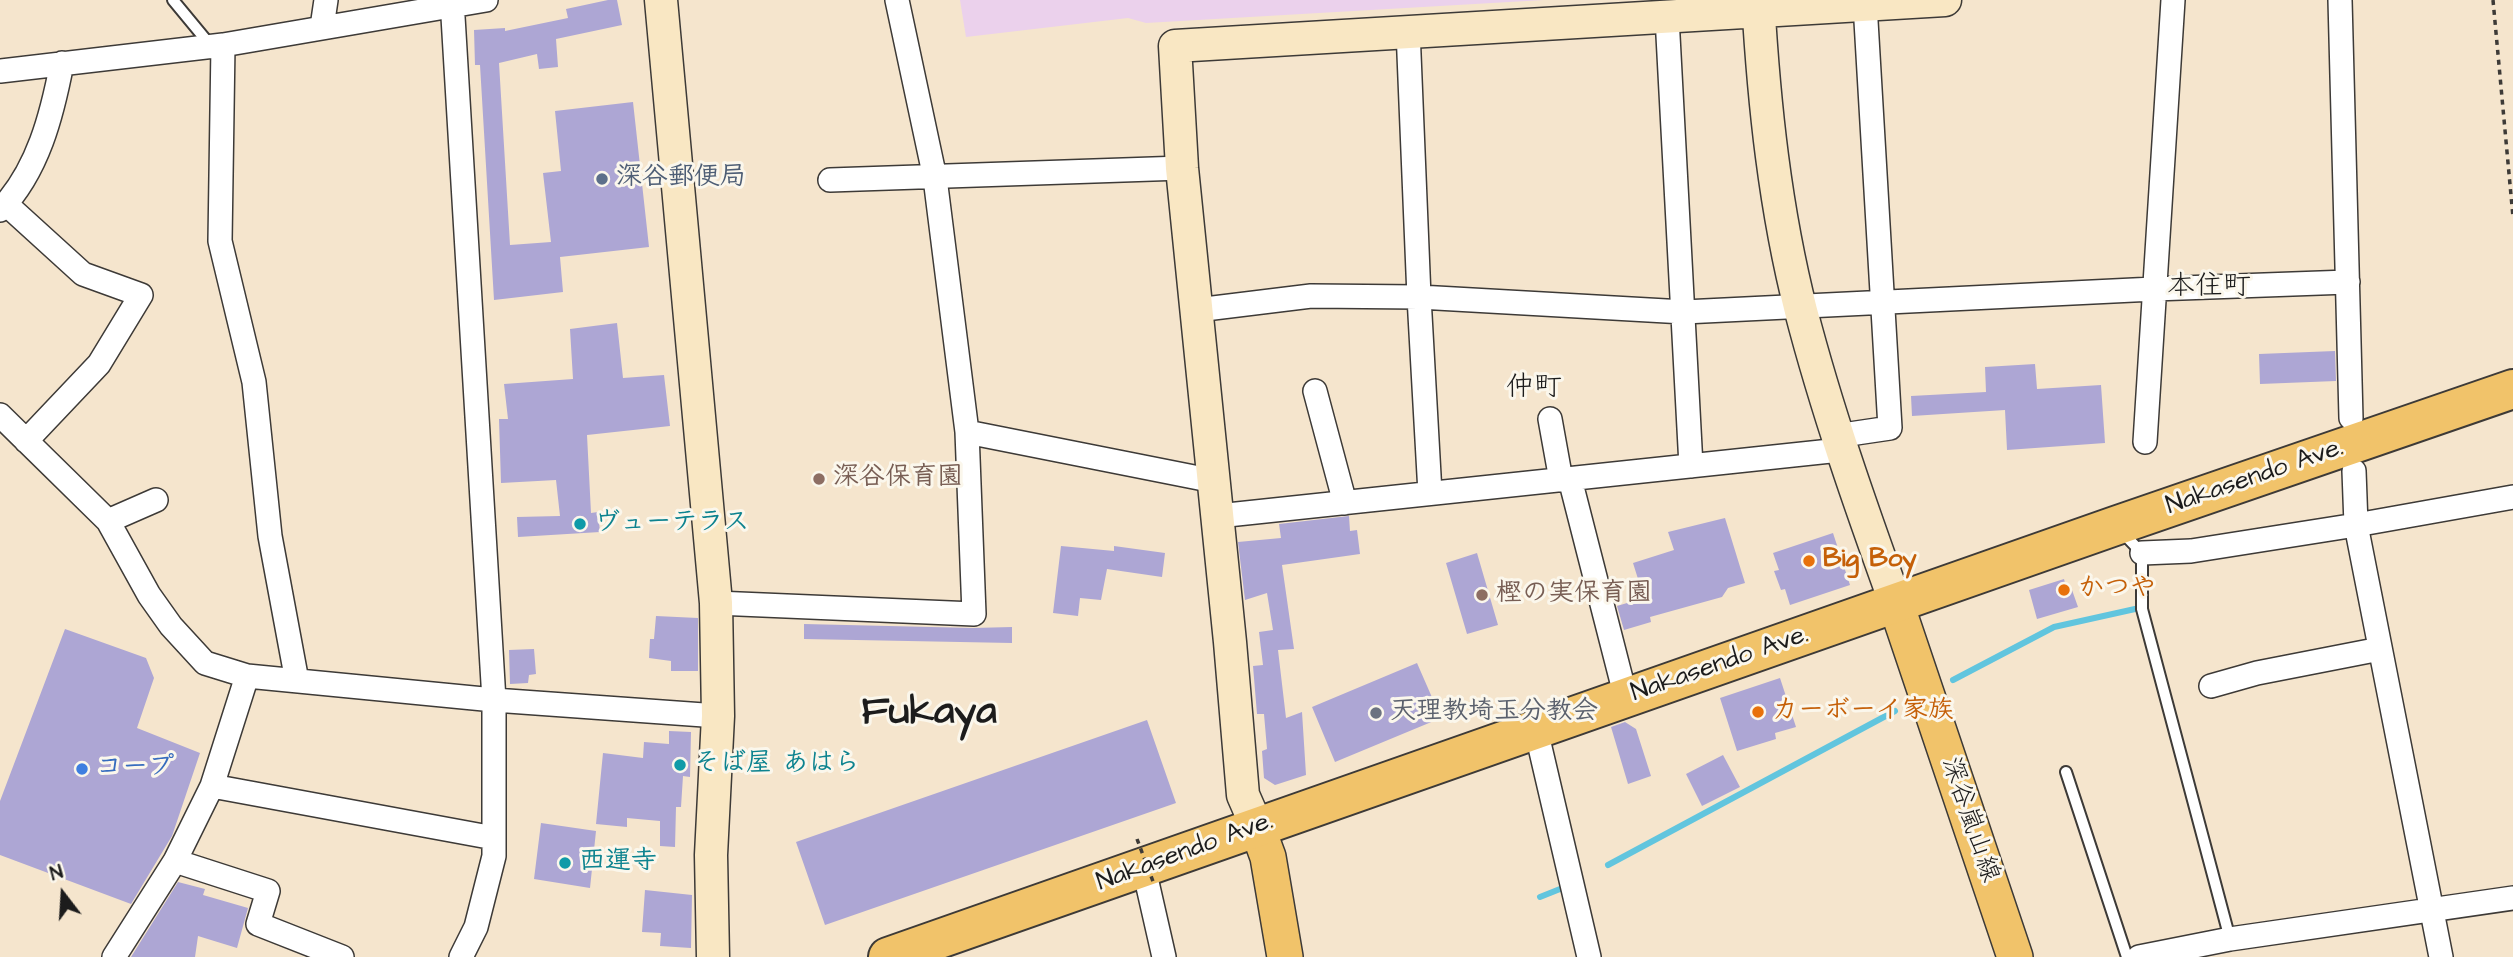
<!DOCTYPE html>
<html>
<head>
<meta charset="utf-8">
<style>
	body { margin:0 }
	#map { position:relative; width:2513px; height:957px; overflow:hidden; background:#f5e5cd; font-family:"Architects Daughter",sans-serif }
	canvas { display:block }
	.north { position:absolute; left:28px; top:859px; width:70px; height:70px; -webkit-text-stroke:5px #fbf7ec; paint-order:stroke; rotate:343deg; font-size:19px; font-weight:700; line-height:28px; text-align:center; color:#1c1c1c }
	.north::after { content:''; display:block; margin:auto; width:24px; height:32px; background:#1c1c1c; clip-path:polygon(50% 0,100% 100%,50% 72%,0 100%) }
</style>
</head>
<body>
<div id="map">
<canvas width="2513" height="957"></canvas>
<div class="north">N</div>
</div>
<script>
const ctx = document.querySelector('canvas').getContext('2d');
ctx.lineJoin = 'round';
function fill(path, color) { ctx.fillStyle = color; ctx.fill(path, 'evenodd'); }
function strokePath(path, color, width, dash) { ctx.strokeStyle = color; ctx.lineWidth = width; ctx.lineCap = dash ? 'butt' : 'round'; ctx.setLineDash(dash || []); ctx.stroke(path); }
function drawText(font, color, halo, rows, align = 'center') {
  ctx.font = font + ' "Architects Daughter","Klee One",sans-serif'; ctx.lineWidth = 6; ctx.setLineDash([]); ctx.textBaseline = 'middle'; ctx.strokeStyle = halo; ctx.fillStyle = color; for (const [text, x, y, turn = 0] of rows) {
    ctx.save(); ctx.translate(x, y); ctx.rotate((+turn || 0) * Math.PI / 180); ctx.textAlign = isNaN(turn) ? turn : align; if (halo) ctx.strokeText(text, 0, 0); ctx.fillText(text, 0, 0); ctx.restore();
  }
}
fill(new Path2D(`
	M960,0h584l-398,23 -18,-5 -162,19z`), '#ebd1ec');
strokePath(new Path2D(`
	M1953,680l101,-53 81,-18
	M1608,865l287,-154
	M1540,897l25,-10`), '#61c5de', 6);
fill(new Path2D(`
	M608,0h9l5,25 -66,14 2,28 -19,2 -2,-15 -38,9 11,182 41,-3 -8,-69 18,-2 -6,-60 78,-9 16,145 -89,10 3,35 -69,8 -14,-235h-5l-1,-35 31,-2v3l63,-13 -2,-9z
	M617,323l6,55 41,-3 6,51 -83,9 4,78 7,-1 2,20 -82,5 -1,-20 43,-1 -4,-36 -55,3 -2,-64h9l-4,-35 69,-5 -3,-50z
	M2335,351l1,30 -76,3 -1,-30z
	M2035,364l2,25 64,-4 4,58 -98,7 -2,-40 -93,6 -1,-20 75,-4 -1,-25z
	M1349,516l1,15 7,-1 3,24 -78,11 12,84 -16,1 8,68 16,-6 4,63 -31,10 -11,-7 -2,-27 5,-2 -3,-35h-7l-4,-48 10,-1 -4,-33 14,-2 -6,-37 -22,7 -7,-58 43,-4 -2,-14z
	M1725,518l20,65 -17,5 -6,9 -72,20 1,5 -27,8 -7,-24 27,-8 -11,-35 41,-13 -6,-18z
	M1833,533l17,52 -60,20 -5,-16 -4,1 -7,-19 5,-1 -6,-17z
	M1061,546l53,5v-5l51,7 -3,24 -55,-8 -6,31 -21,-2 -2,18 -25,-3z
	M1477,553l21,72 -31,9 -21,-71z
	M2064,579l3,12 5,-1 6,17 -41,12 -8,-29z
	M656,616l42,2v53h-27v-10l-22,-3 1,-19h4z
	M804,624l169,4 39,-1v16l-208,-4z
	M65,629l81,29 8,20 -17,50 63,25 -28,83 -41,68 -131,-49v-54z
	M534,649l2,25 -7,1 -1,8 -18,1 -1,-34z
	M1417,663l24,55 -106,44 -23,-55z
	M1780,678l16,49 -21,6 1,6 -39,12 -17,-53z
	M1147,720l29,83 -351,122 -29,-83z
	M1625,722l11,7 15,47 -23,8 -17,-57z
	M669,731l22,1 -1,45 -7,-1 -2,31h-5l-1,40 -15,-1v-25l-33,-3v9l-31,-3 7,-71 40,5 1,-16 25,2z
	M1723,755l17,32 -38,19 -16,-32z
	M541,823l55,8 -6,57 -56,-9z
	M178,882l27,7 -2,6 45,13 -11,40 -39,-12 -3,21h-64z
	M645,890l47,5 -1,53 -31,-2 1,-13 -19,-1z`), '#ada6d4');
const lane = new Path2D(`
	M173,0l38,46
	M2121,531l21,22v56l88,330
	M2066,772l61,185`);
const street = new Path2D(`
	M452,0l42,700v156l-18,71 -15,30
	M2340,0l11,418
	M1667,17l24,449
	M322,27l4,-27
	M1408,30l11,267 11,196
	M223,45l-3,196 34,141 16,154 27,145
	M0,71l223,-26 263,-45
	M830,180l352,-12
	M6,204l77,70 58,21 -42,69 -73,77
	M0,210c38,-39 52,-95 62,-147
	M1197,310l114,-14 108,1 265,15 470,-23 194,-7
	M1315,391l30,112
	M0,415l108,106 41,74 22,31 34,37 42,13 247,24 224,16
	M1550,419l11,61
	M967,432l247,49
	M1836,436l54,-8 -25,-424
	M2145,442l28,-442
	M2354,471l2,54 85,432
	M1570,479l56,219
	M1218,516l622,-66
	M108,521l48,-21
	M2142,553l49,-2 165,-26 157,-28
	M716,603l258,11 -7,-182 -32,-254 -38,-178
	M2211,686l46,-13 123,-24
	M1536,730l53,227
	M212,786l282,52
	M175,861l93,30 -10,33 84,33
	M1144,869l20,88
	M114,957l61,-96 37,-75 35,-110
	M2139,957l91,-18 283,-41`);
const secondary = new Path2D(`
	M661,0l55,603 2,113 -7,139 2,102
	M1758,0c6,104 17,209 43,311 26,100 60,196 95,293
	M1257,827l-14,-32 -13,-153 -48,-474 -7,-122 770,-46`);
const primary = new Path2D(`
	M1896,604l119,353
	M1257,827l11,30 17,100`);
const highway = new Path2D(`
	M888,957l1227,-431 398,-137`);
strokePath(lane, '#3d3a37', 14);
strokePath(street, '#3d3a37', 26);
strokePath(secondary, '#3d3a37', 35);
strokePath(primary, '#3d3a37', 38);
strokePath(highway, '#3d3a37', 42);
strokePath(new Path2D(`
	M2493,0l20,217`), '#3d3a37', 3.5, [5, 5]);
strokePath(lane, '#fff', 10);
strokePath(street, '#fff', 23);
strokePath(secondary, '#f9e7c3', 32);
strokePath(primary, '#f1c36a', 35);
strokePath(highway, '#f1c36a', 38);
strokePath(new Path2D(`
	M1137,839l17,45`), '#3d3a37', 3.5, [5, 5]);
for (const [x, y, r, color] of [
	[602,179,7,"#5c6f8a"],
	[819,479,7,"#8d6e63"],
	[580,524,7,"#0f9aa8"],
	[1809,561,7,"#e8710a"],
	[2064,590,7,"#e8710a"],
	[1482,595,7,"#8d6e63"],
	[1758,712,7,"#e8710a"],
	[1376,713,7,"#6b7280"],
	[680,765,7,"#0f9aa8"],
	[82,769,7,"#3f7fe0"],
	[565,863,7,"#0f9aa8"]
]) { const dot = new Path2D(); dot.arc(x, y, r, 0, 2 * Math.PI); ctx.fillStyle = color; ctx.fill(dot); strokePath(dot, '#fbf7ec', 2.5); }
drawText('bold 26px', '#4e5e75', '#fbf7ec', [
	["深谷郵便局",616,179]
], 'left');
drawText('26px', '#1c1c1c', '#fbf7ec', [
	["Nakasendo Ave.",2255,478,-19],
	["Nakasendo Ave.",1720,665,-19],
	["深谷嵐山線",1969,820,71],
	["Nakasendo Ave.",1185,853,-20]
]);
drawText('bold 26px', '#785e54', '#fbf7ec', [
	["深谷保育園",833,479],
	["樫の実保育園",1496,595]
], 'left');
drawText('bold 26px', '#0d838f', '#fbf7ec', [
	["ヴューテラス",594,524],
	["そば屋 あはら",694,765],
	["西運寺",579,863]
], 'left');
drawText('bold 26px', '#c56008', '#fbf7ec', [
	["Big Boy",1823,561],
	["かつや",2078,590],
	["カーボーイ家族",1772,712]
], 'left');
drawText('bold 26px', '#5b616d', '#fbf7ec', [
	["天理教埼玉分教会",1390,713]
], 'left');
drawText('bold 26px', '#366cbe', '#fbf7ec', [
	["コープ",96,769]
], 'left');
drawText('28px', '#1c1c1c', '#fbf7ec', [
	["本住町",2209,288],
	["仲町",1534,389]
]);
drawText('bold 40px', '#1c1c1c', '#fbf7ec', [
	["Fukaya",929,715]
]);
</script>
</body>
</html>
